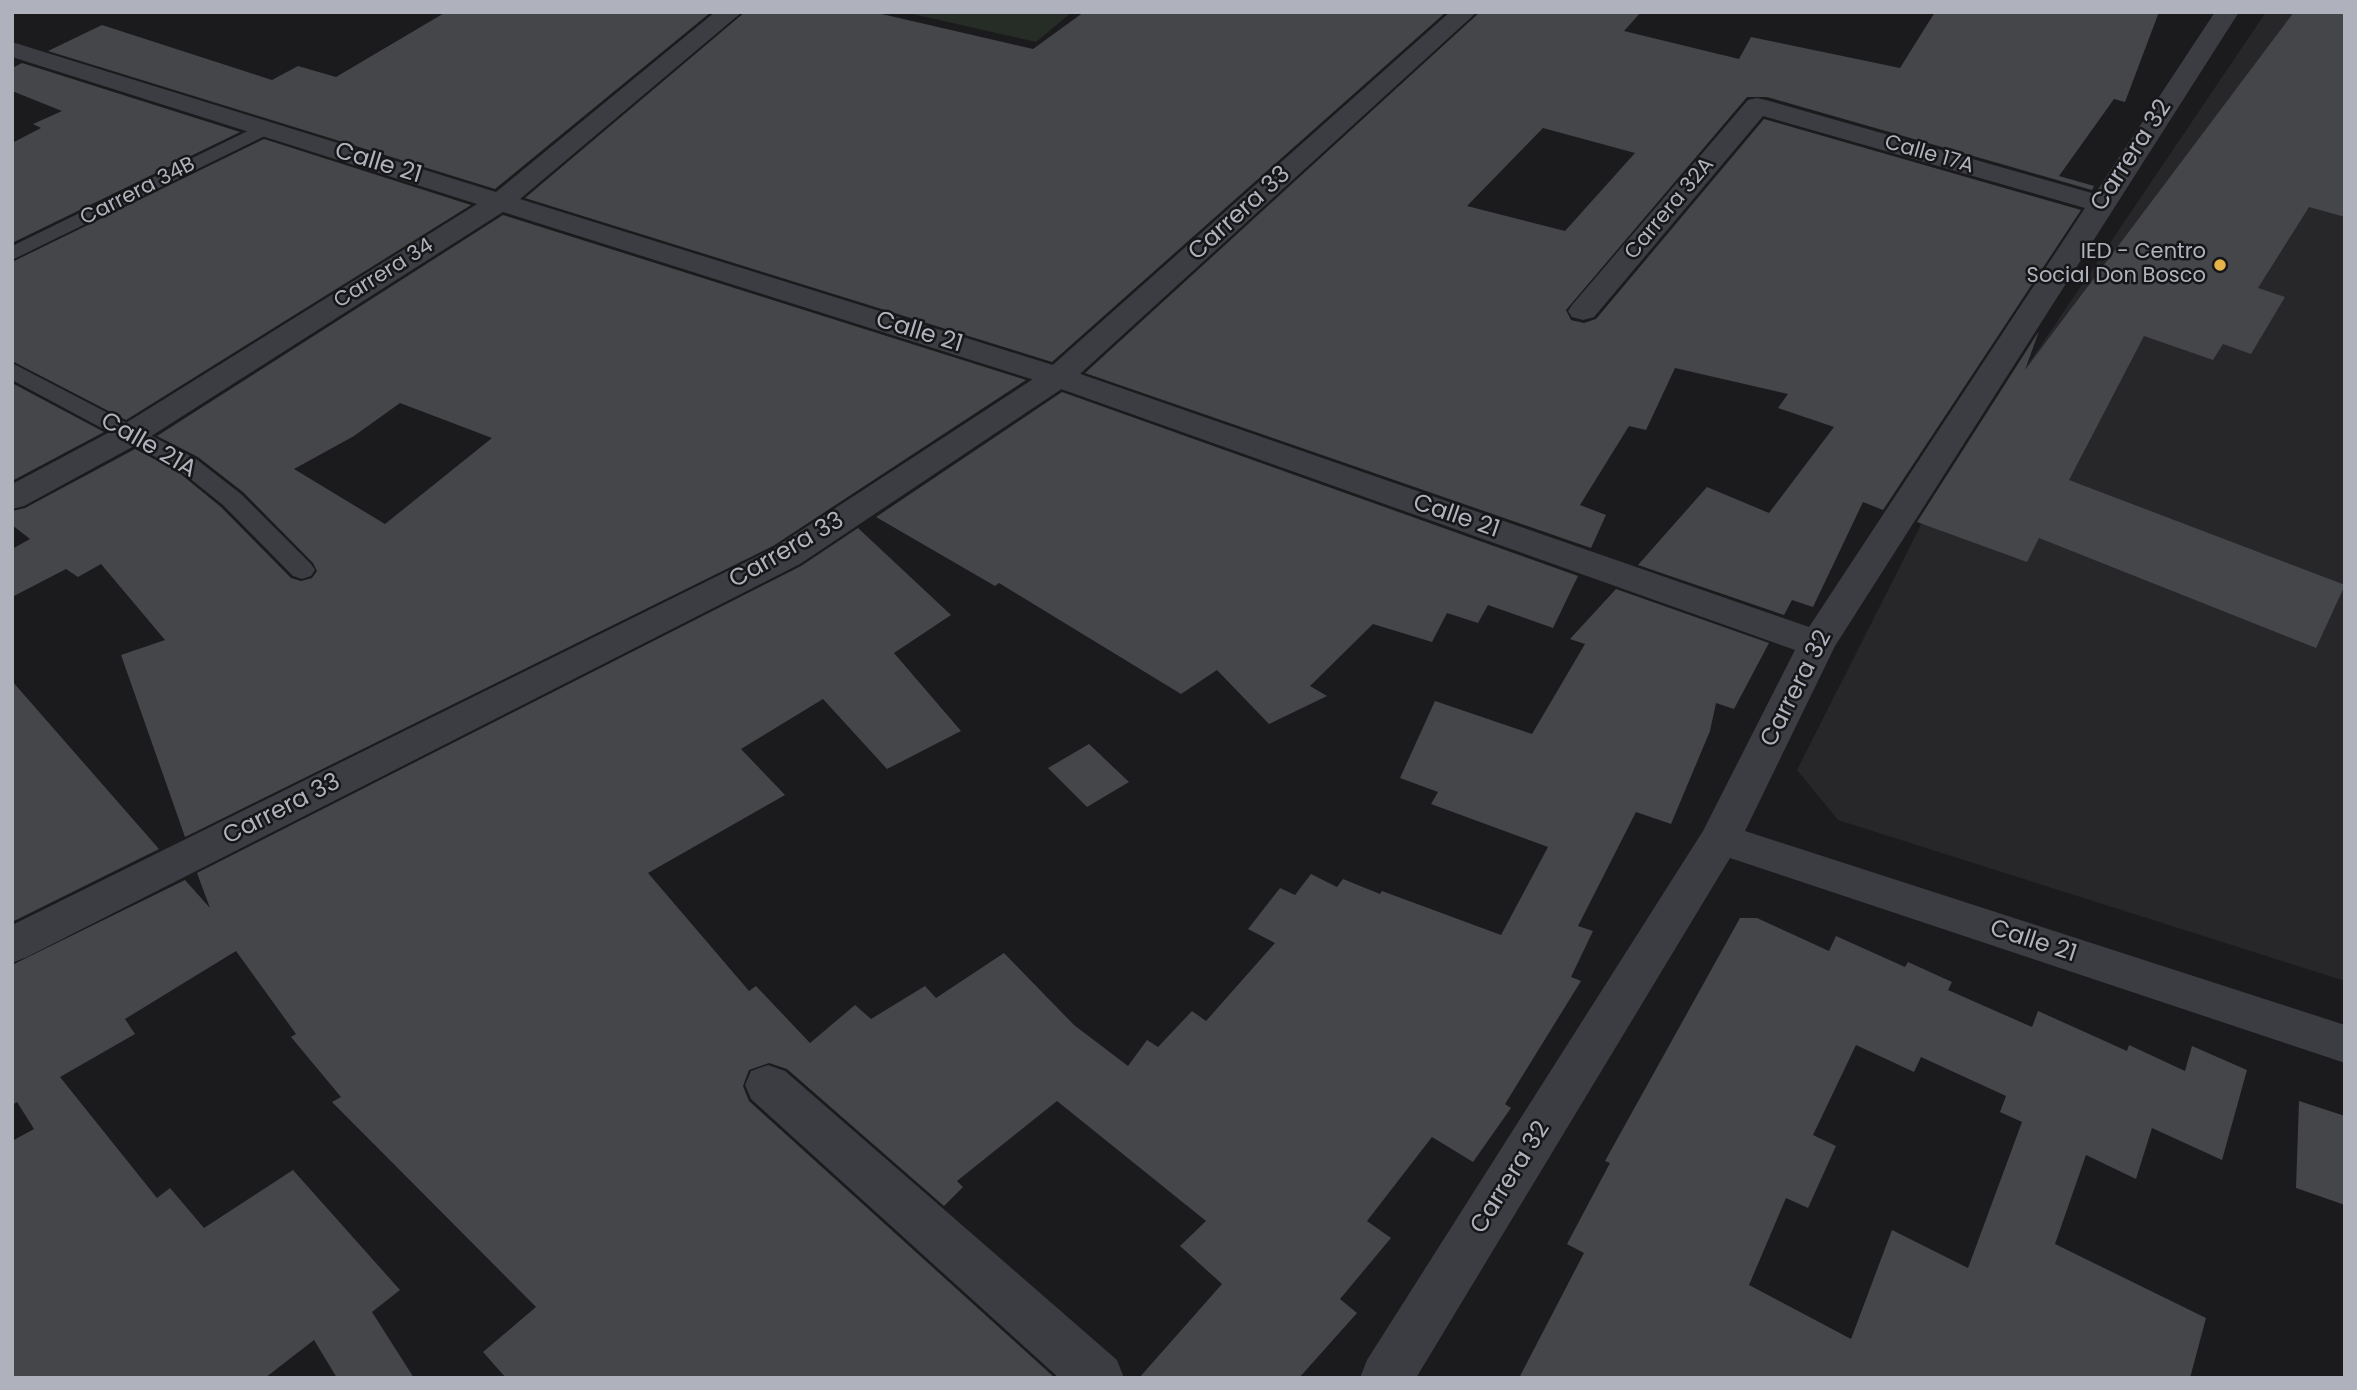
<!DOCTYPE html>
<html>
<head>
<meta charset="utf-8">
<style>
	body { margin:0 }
	#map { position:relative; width:2357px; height:1390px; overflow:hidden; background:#1b1b1d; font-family:Poppins,sans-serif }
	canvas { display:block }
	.frame { position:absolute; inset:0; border:14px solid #afb2bc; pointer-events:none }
</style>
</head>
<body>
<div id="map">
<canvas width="2357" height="1390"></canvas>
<div class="frame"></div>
</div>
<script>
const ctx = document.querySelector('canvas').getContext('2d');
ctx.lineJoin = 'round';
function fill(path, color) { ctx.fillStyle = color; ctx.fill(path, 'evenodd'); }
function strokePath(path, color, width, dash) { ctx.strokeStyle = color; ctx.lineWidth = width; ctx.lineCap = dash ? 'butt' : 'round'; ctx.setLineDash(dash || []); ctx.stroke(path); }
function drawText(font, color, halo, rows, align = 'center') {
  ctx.font = font + ' Poppins,sans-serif'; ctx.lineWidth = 5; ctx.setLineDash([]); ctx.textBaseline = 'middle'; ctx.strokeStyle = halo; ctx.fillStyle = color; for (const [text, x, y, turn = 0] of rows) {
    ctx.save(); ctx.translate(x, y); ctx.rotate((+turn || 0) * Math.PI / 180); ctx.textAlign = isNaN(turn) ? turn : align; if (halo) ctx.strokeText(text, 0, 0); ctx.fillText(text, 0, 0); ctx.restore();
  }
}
fill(new Path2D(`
	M2266,12h79v969l-507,-161 -41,-50 128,-253z`), '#27272a');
fill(new Path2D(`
	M904,12h168l-36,30z`), '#252d26');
fill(new Path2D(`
	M446,12h265l-216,177 -447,-138 54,-26 170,55 26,-14 38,11z
	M745,12h128l160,37 51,-37h362l-394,350 -527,-164z
	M1480,12h161l-17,19 115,28 12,-22 149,31 35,-56h224l-34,90 -11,-3 -55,77 35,10 -2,4 -325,-93h-20l-181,213 5,10 13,3 12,-4 168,-200 317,91 -198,300 -20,-8 -50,105 -21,-7 -8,15 -146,-50 69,-78 62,26 65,-86 -56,-19 10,-14 -113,-26 -29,62 -17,-4 -49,79 26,10 -15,33 -506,-175zM1543,128l92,25 -70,78 -98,-25z
	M2294,12h51v205l-36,-10 -51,81 27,9 -34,57 -28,-10 -10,16 -69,-24 -75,144 276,105 -29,63 -277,-110 -12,24 -110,-40 122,-191 -14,39z
	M22,63l218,69 -228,111v-100l29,-15 -8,-4 29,-13 -50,-20v-23z
	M264,139l207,66 -345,215 -114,-59v-99z
	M503,215l523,165 -253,166 -588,291 -64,-182 44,-15 -64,-76 -23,13 -12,-8 -54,28v-48l18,-10 -18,-14v-14l13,-3 110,-59 42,22 44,36 70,71 10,3 11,-3 5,-7 -4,-8 -70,-71 -45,-35 -41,-21zM400,403l92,35 -107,86 -91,-55 60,-33z
	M12,383l92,49 -92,49z
	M1062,392l516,184 -25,52 -65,-23 -10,18 -31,-10 -15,29 -59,-18 -63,62 17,10 -58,28 -52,-54 -36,24 -182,-111 -4,3 -119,-69z
	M858,528l93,87 -57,38 67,78 -74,38 -64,-70 -82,50 44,46 -137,78 101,118 7,-5 54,57 45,-38 16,14 54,-33 11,12 68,-45 70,72 54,41 19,-26 11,7 34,-36 14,10 69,-78 -27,-14 32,-41 15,7 16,-21 26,13 6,-8 37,15 2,-3 119,44 47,-88 -117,-43 7,-12 -38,-14 35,-77 97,33 53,-90 -15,-5 46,-50 153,54 -35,66 -18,-6 -6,28 -39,93 -35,-12 -58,114 15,5 -22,46 10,4 -76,123 6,4 -38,54 -41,-25 -65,84 24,17 -51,61 17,14 -58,65h-160l83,-94 -42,-38 26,-25 -149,-120 -100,80 6,6 -19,19 -157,-137 -18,-6 -20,7 -6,16 6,15 306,277h-549l-23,-26 53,-45 -204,-205 9,-5 -50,-60 5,-3 -60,-83 -111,68 10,15 -75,43 97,121 13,-10 34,40 89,-58 107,120 -28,22 42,66h-77l-23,-38 -49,38h-253v-237l22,-12 -17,-27 -5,3v-140l173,-85 25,28 -13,-35 604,-307z
	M12,681l147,168 -147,73z
	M1089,744l40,38 -42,25 -39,-39z
	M1740,918h17l72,33 7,-15 69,31 3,-5 44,20 -4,8 84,37 6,-16 89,40 2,-6 56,26 7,-25 55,24 -25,90 -70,-32 -16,51 -50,-24 -31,89 151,74 -16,60h-671l65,-125 -17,-9 43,-81 -5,-2zM1856,1045l58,27 7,-15 85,39 -6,16 22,10 -54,146 -76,-38 -41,109 -102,-54 37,-87 22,10 28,-62 -23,-11z
	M2299,1101l46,15v89l-49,-17z`), '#45464a');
fill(new Path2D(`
	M264,123l7,2 3,4 -3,4 -259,127v-14z
	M12,363l184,96 45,35 70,70 4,6 -4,6 -9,3 -9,-3 -70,-71 -45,-36 -166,-89z`), '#3c3d42');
fill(new Path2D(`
	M715,12h27l-222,187 549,171 740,257 276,-419 -322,-92 -169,201 -11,3 -11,-3 -4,-6 4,-6 176,-205 9,-2 9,2 329,94 120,-182h24l-404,634 -90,185 600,194v38l-615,-205 -314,520h-56l7,-18 336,-529 92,-181 -748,-266 -544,-172 -358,228 -121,66 -12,3v-25l109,-58 356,-222 -465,-147v-15l484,150z
	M768,1065l17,6 332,289 7,18h-65l-308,-279 -6,-14 6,-14z`), '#3c3d42');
fill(new Path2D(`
	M1450,12h27l-408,372 -269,180 -773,393 -15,6v-38l762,-377 273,-178z`), '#3c3d42');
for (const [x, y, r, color] of [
	[2220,265,7,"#e6b34a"]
]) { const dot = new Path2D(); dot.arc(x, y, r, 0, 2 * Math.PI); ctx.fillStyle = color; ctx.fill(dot); strokePath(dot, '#161618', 2.5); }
drawText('21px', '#afb2bc', '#161618', [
	["Calle 17A",1929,155,16],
	["Carrera 34B",138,192,-27],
	["Carrera 32A",1670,209,-50],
	["Carrera 34",384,274,-32]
]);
drawText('21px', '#afb2bc', '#161618', [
	["IED - Centro",2206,253],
	["Social Don Bosco",2206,277]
], 'right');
drawText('24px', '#afb2bc', '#161618', [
	["Carrera 32",2132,156,-57],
	["Calle 21",378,164,17],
	["Carrera 33",1240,214,-42],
	["Calle 21",919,333,17],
	["Calle 21A",148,446,30],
	["Calle 21",1456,517,19],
	["Carrera 33",787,551,-30],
	["Carrera 32",1797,689,-63],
	["Carrera 33",282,810,-27],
	["Calle 21",2033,942,18],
	["Carrera 32",1511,1178,-58]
]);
</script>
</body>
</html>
